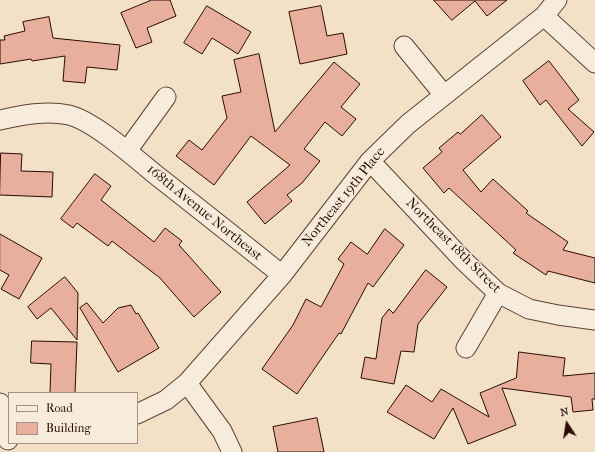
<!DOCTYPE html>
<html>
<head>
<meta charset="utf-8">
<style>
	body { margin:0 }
	#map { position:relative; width:595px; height:452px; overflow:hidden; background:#f2e0c7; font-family:"IM FELL French Canon",serif }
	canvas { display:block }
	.legend { position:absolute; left:8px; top:392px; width:130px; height:52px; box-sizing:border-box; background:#f7ebdb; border:1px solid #a59284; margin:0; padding:5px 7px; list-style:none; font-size:12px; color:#2a0c01 }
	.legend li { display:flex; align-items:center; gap:8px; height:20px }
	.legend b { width:20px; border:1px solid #a59284 }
	.north { position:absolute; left:547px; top:404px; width:40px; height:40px; -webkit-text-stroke:3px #f7ebdb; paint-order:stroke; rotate:348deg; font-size:11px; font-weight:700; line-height:16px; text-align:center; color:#2a0c01 }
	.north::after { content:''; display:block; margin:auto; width:14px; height:18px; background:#2a0c01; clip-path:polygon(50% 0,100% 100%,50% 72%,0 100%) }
</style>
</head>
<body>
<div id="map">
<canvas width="595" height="452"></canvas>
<ul class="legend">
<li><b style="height:5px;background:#f7ebdb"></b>Road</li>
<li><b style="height:11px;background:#e8af9d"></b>Building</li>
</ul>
<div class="north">N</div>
</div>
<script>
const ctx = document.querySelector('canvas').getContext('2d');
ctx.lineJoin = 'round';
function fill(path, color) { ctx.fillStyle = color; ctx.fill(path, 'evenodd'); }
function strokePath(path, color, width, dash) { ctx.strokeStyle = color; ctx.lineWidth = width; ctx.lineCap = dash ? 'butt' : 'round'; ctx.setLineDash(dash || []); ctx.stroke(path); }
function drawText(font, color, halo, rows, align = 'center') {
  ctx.font = font + ' "IM FELL French Canon",serif'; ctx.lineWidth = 3; ctx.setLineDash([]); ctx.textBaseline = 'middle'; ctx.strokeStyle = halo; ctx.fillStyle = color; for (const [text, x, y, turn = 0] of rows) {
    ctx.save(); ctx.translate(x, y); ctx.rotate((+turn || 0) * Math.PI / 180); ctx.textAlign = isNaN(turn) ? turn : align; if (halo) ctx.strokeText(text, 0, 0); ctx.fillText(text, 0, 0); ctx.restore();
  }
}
const building = new Path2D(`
	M152,0h18l6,16 -29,12 5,14 -16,6 -15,-35z
	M434,0h73l-20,16 -12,-15 -23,19z
	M207,6l44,26 -13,22 -26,-16 -10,16 -18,-11z
	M321,6l6,30 16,-3 4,21 -47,10 -11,-52z
	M49,17l4,21 67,7 -3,25 -30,-3 -2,16 -22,-2 2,-25 -33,5 -1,-2 -31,5v-24h5l-1,-4 21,-5 -2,-9z
	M259,54l16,78 59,-70 26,22 -19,23 15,12 -14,17 -17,-14 -21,27 16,12 -18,22 -15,12 5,6 -27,23 -18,-22 43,-37 -39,-29 -37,49 -38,-29 13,-16 13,10 25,-32 -5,-22 19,-4 -7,-32z
	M549,61l30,39 -11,9 26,23 -12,14 -36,-46 -6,5 -17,-24z
	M482,115l19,22 -38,33 18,22 12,-13 35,32 -2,2 42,29 -5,8 32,8v25l-47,-12 -2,4 -33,-22 3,-3 -67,-62 -5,5 -21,-25 19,-16 -3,-4 19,-16 2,2z
	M1,153l21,1 -1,17 32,1 -1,25 -52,-2z
	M95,174l16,12 -10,14 53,42 11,-14 17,13 -3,4 42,47 -27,25 -34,-39 -48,-37 -4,5 -31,-23 -4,5 -12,-9z
	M385,229l19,16 -31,42 -5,-4 -27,51 -2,-1 -42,61 -35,-25 31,-44 13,-26 15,8 23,-43 -6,-5 13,-17 16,12z
	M0,234l42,24 -23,41 -18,-10 8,-14 -9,-5z
	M426,270l21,17 -29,37 -4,28 -13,-1 -7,33 -33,-6 4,-21 11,2 6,-41 7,-9 4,4z
	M65,277l13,16 -1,47 -26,-32 -14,11 -9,-12z
	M87,303l16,20 15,-15 13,-3 5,9 2,-1 21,35 -41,24 -38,-64z
	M32,341l45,1 -2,51h-25l1,-29 -20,-1z
	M519,352l46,6 -2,18 32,-3v26h-3l1,11 -20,2 -2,-15 -69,-9 14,37 -48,19 -15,-36 -19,31 -47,-27 19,-27 26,17 9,-13 48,28 -9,-24 36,-15z
	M317,418l7,34h-46l-5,-25z`);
fill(building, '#e8af9d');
strokePath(building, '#2a0c01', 1);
const street = new Path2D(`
	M544,16l51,47
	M404,46l40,49
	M0,120c23,-5 46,-10 69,-5 25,6 66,43 87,60 42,33 84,66 126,100
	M127,151l39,-54
	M370,161l94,100 34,32 31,16 29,6 37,5
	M466,348l32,-55
	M187,383l35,48 10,21
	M0,403l8,37
	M137,414l29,-14 21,-17 95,-108 88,-114 38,-37 136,-108 13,-16`);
strokePath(street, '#5c4132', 21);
strokePath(street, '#f7ebdb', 19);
drawText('14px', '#2a0c01', '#f7ebdb', [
	["Northeast 19th Place",344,197,-51],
	["168th Avenue Northeast",204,213,39],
	["Northeast 18th Street",453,246,45]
]);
</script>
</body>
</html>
